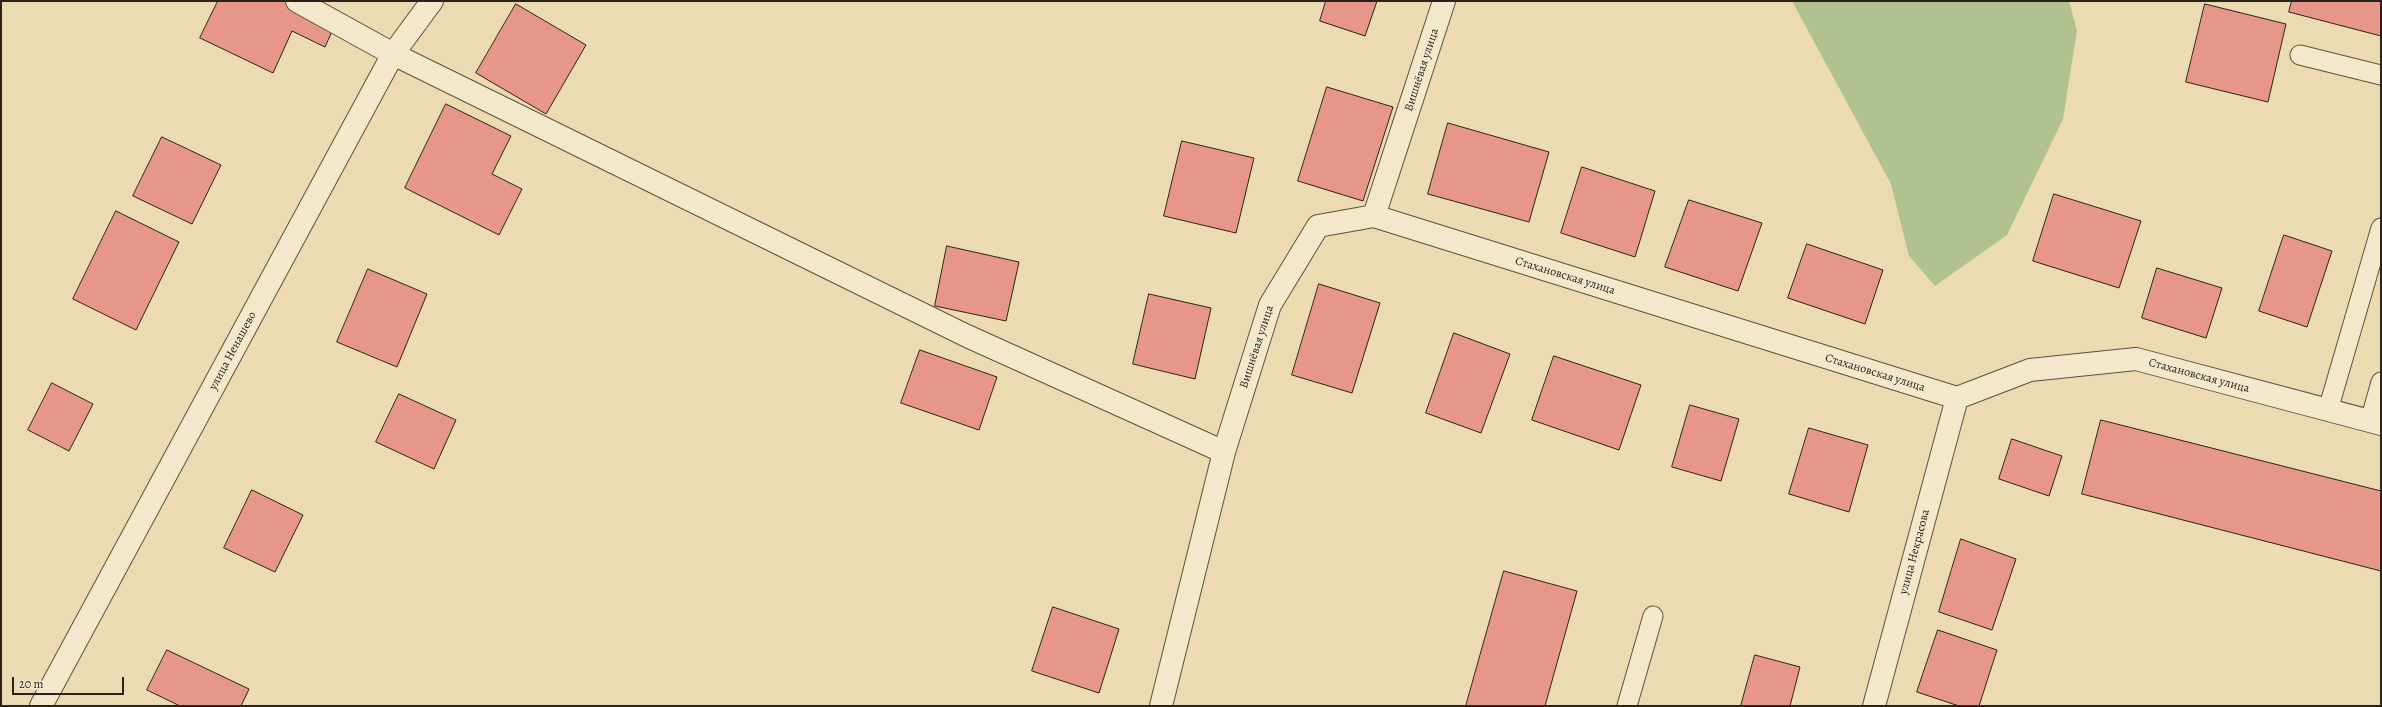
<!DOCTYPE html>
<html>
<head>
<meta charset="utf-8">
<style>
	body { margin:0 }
	#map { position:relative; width:2382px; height:707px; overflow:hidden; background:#ecdbb0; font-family:Alegreya,serif }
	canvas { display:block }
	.frame { position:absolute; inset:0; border:2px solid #2c221b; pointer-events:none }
	.scale { position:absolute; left:12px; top:677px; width:112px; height:18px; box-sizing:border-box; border:2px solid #2c221b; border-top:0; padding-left:5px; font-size:12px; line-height:14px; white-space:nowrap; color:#2c221b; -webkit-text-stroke:3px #f3e8cc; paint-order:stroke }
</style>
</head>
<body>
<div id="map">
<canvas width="2382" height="707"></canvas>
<div class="frame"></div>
<div class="scale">20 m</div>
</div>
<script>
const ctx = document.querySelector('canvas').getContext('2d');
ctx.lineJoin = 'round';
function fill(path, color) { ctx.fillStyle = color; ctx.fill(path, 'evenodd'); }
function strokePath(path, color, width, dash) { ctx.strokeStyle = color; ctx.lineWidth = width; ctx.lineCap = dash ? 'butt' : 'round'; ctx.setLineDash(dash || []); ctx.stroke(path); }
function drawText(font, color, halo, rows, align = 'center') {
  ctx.font = font + ' Alegreya,serif'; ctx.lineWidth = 3; ctx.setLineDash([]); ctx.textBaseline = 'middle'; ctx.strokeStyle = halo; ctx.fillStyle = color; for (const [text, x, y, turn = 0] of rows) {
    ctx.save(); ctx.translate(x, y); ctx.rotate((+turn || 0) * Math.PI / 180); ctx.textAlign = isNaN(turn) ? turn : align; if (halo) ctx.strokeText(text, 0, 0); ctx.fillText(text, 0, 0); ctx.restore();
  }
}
fill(new Path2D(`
	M1792,1h277l8,30 -14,88 -56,116 -72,51 -26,-30 -18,-72z`), '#b2c190');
const building = new Path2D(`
	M218,1h78l41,19 -12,27 -33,-16 -19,42 -73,-35z
	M1326,1h51l-12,35 -45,-15z
	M2292,1h89v35l-92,-24z
	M516,4l70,41 -40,69 -70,-41z
	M2205,4l81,20 -18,78 -82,-20z
	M1327,87l66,20 -30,94 -65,-20z
	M446,104l65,32 -19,38 30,15 -23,46 -94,-47z
	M1448,123l101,29 -20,70 -101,-28z
	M162,137l59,28 -29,59 -59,-28z
	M1182,141l72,17 -18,75 -72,-17z
	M1582,167l73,24 -20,66 -74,-24z
	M2054,194l87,27 -22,67 -86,-27z
	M1689,200l73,23 -24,68 -73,-24z
	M116,211l63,31 -43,88 -63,-31z
	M2284,235l48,16 -25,76 -48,-16z
	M1807,244l76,26 -18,54 -77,-26z
	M947,246l72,16 -13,59 -71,-15z
	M2157,268l65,20 -16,50 -64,-20z
	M368,269l59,25 -30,73 -60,-25z
	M1319,284l61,19 -28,90 -60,-18z
	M1149,294l62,14 -16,71 -62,-15z
	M1454,333l56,21 -29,79 -55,-20z
	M920,350l77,27 -18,53 -78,-27z
	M1554,356l87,29 -22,65 -87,-30z
	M52,383l41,21 -24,47 -41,-21z
	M399,394l57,26 -22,49 -58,-27z
	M1690,405l49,14 -18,62 -49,-14z
	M2101,420l280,71v80l-299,-77z
	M1809,428l59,17 -19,67 -60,-18z
	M2012,439l50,17 -13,40 -50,-17z
	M252,490l51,25 -28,57 -51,-24z
	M1961,539l55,20 -24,71 -53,-18z
	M1504,571l73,20 -32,115h-79z
	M1053,607l66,22 -20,64 -67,-22z
	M1938,630l59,20 -18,56h-20l-42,-14z
	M167,650l82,39 -8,17h-61l-33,-16z
	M1755,655l45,12 -10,39h-49z`);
fill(building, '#e69789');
strokePath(building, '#2c221b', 1);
const lane = new Path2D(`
	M2300,55l81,20
	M2328,410l53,-182
	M2370,421l11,-39
	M1627,706l26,-90`);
const street = new Path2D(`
	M297,1l96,53 574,282 257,116
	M1374,216l583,182 73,-28 106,-11 245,65
	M41,706l352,-652 39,-53
	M1161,706l63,-254 46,-147 48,-79 56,-10 70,-215
	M1874,706l83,-308`);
strokePath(lane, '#5c5040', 21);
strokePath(street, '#5c5040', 24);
strokePath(lane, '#f3e8cc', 19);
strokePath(street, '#f3e8cc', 22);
drawText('12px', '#2c221b', '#f3e8cc', [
	["Вишнёвая улица",1422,70,-72],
	["Стахановская улица",1565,276,17],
	["Вишнёвая улица",1257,347,-72],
	["улица Ненашево",233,351,-62],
	["Стахановская улица",1875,373,17],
	["Стахановская улица",2199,376,15],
	["улица Некрасова",1915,552,-75]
]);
</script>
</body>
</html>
